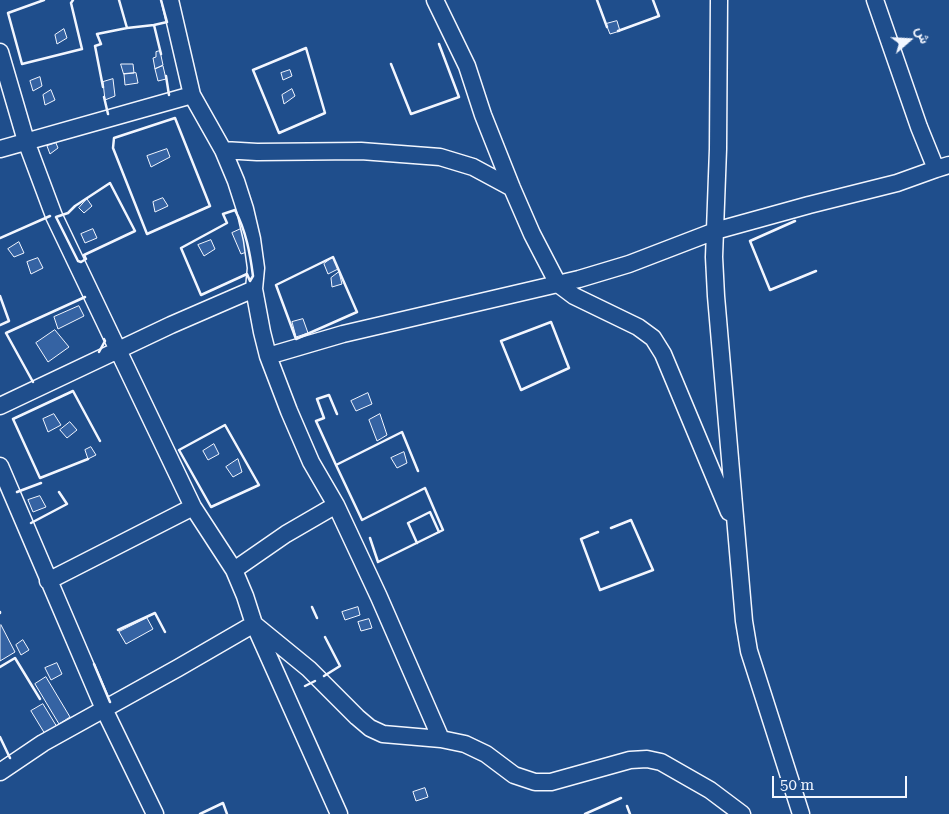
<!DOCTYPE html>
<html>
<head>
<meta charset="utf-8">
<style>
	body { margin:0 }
	#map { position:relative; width:949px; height:814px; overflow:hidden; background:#1f4e8c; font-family:"Roboto Serif",Vazirmatn,serif }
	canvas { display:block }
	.north { position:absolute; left:884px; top:15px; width:50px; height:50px; -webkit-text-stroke:4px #1f4e8c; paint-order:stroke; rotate:71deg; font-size:14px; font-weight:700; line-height:20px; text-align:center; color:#f2f6ff }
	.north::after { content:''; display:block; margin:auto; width:18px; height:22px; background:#f2f6ff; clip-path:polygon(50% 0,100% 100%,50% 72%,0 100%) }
	.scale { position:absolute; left:772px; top:776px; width:135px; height:22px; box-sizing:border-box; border:2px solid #f2f6ff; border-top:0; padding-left:6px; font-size:15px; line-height:18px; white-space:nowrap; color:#f2f6ff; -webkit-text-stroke:4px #1f4e8c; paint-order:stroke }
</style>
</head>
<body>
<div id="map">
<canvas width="949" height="814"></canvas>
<div class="north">ش</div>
<div class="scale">50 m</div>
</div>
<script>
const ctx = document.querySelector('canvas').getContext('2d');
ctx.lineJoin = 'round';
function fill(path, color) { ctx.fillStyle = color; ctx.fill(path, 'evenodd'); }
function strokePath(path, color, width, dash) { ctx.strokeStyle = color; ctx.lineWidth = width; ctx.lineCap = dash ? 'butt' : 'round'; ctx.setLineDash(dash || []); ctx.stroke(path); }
const building = new Path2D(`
	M617,21l3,10 -10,3 -4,-10z
	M64,29l3,9 -10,6 -2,-9z
	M160,51l3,14 -8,4 -2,-11 3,-1v-5z
	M121,64h12l1,9 -10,1z
	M163,66l3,13 -8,2 -3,-12z
	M290,70l2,6 -9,4 -2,-7z
	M136,73l2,10 -13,2 -1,-11z
	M40,77l2,9 -9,5 -3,-10z
	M113,79l2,17 -10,4 -2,-18z
	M292,89l3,7 -11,8 -2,-9z
	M51,90l4,10 -10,5 -2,-10z
	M56,143l2,5 -8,6 -3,-8z
	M167,149l3,8 -19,10 -4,-11z
	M163,198l5,8 -13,6 -2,-10z
	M87,199l5,7 -8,7 -5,-5z
	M243,228l6,23 -8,3 -9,-21z
	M93,229l4,9 -12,5 -4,-9z
	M211,240l4,9 -11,7 -6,-11z
	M19,242l5,11 -10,4 -6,-8z
	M333,257l5,12 -10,5 -4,-10z
	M38,258l5,10 -12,6 -4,-12z
	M339,272l3,12 -10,3 -1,-9z
	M79,306l5,10 -26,13 -4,-12z
	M303,319l5,14 -12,4 -4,-15z
	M55,330l14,17 -21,15 -12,-19z
	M368,393l4,11 -16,7 -5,-10z
	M54,414l7,11 -13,7 -5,-13z
	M380,414l7,21 -10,6 -8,-21z
	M70,422l7,8 -10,8 -7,-8z
	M214,444l5,10 -11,6 -5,-9z
	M91,447l5,8 -8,4 -3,-9z
	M404,452l3,11 -10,5 -6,-10z
	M238,459l4,13 -9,5 -7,-10z
	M40,496l6,11 -13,5 -5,-12z
	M358,607l2,8 -15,5 -3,-8z
	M147,618l6,11 -27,15 -7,-12z
	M369,619l3,9 -11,3 -3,-9z
	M1,625l14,27 -15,9v-35z
	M23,640l6,10 -8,5 -5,-10z
	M57,663l5,11 -11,6 -6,-12z
	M46,677l24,40 -11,7 -24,-40z
	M43,704l14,23 -12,7 -14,-23z
	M425,788l3,9 -12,4 -3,-9z`);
fill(building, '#3563a3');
strokePath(building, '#f2f6ff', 1);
const street = new Path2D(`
	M170,0l22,95 31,55 13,31 9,28 7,30 4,29 -2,21 8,43 6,24 21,55 22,51 25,43 43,92 62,142
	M435,0l32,66 16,49 29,73 20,46 26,50 16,12 64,31 15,11 10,16 66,158
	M719,0l-1,149 -4,108 2,39 28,325 5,30 52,163
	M875,0l44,127 17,42 13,-4
	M0,52l26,89 28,75 139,291 41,63 11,26 9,28 -76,44 -135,75 -43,29
	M0,149l192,-54
	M223,150l34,2 104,-1 79,6 33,10 39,21
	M268,356l75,-22 236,-55 50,-15 86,-33 94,-26 88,-22 39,-14
	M0,406l171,-81 83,-36
	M0,466l104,243 51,105
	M234,570l52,-36 50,-29
	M48,581l145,-74
	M254,624l55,45 48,48 13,11 13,6 58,5 24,5 21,10 28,21 21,7h16l79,-22 17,-1 14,3 49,28 32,24
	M255,626l84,188`);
strokePath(street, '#f2f6ff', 19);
strokePath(street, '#1f4e8c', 16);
strokePath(new Path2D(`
	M44,0l-36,13 14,51 60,-15 -11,-46 2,-3
	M161,0l6,22 -13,3 7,29
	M597,0l10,27
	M127,28l27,-3
	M618,31l41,-15 -6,-16
	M306,48l19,65 -46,20 -26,-63z
	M391,64l20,50 48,-17 -20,-53
	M166,76l3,19
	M103,87l-8,-41 6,-2 -4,-10 30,-6 -8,-28
	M104,97l4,17
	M175,118l35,88 -63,28 -34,-86 1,-10z
	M110,183l25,48 -51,24 2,4 -5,3 -3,-1 -22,-44 12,-4 7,-7z
	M235,210c11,21 15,43 18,66l-3,5 -3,-7 -46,21 -20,-47 46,-25 -4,-9z
	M795,221l-45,20 20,49 46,-19
	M0,238l50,-22
	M333,257l24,55 -61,27 -20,-54z
	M0,296l9,25 -9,4
	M551,322l18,46 -48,22 -20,-49z
	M99,352l6,-11 -1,-2
	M33,382l-27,-49 79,-36
	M225,425l34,60 -48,22 -32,-57z
	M88,459l-48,19 -27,-59 60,-28 27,50
	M336,465l-20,-44 8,-3 -7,-19 12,-4 8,19
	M17,492l24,-9
	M31,523l36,-19 -8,-12
	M598,532l-17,7 19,51 53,-20 -22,-50 -20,8
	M370,538l8,24 65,-32 -18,-42 -63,32 -26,-55 66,-33 16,39
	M417,543l-9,-20 22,-11 9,20
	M312,607l5,11
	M0,612v1
	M118,630l37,-17 10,19
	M94,664l16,38
	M0,667l15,-9 25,41
	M324,676l16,-10 -15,-29
	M305,686l10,-5
	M0,737l10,21
	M627,806l3,8
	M200,814l23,-11 4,11
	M585,814l36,-16`), '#f2f6ff', 2.5);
</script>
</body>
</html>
